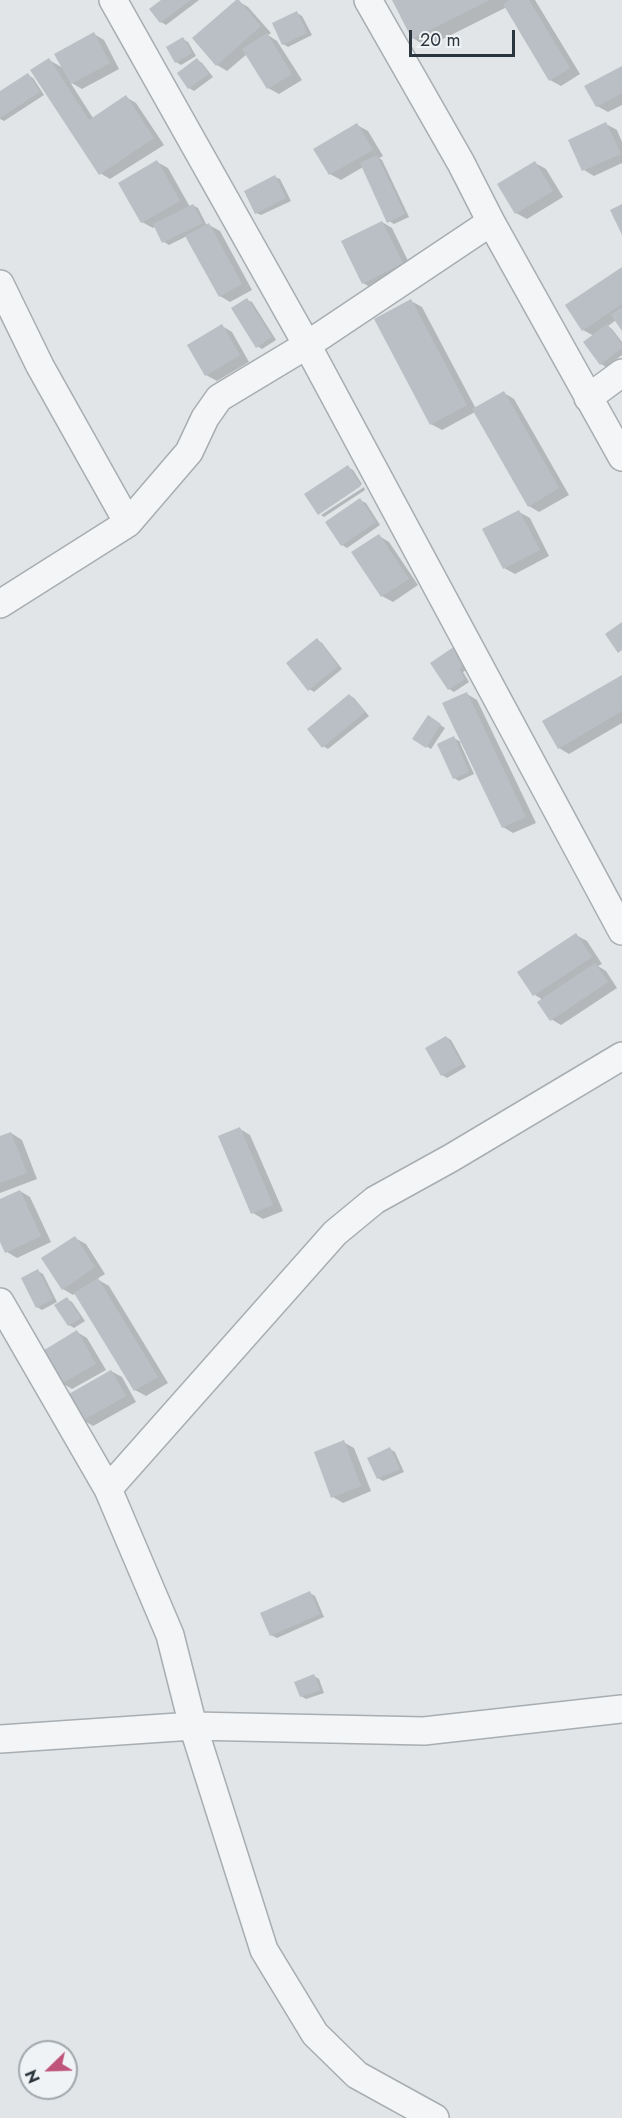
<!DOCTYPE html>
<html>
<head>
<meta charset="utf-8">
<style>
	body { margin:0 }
	#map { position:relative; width:622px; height:2118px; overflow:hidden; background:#e1e5e8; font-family:Jost,sans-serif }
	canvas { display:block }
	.north { position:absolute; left:18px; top:2040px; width:60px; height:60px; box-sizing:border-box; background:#f0f3f5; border:2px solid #a1a7ab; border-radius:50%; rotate:247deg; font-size:16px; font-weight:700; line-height:24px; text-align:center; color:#2b353d }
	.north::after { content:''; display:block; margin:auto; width:21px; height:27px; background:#be5479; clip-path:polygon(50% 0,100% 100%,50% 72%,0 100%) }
	.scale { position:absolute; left:409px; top:30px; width:106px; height:27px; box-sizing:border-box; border:3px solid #2b353d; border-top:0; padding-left:8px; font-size:18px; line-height:21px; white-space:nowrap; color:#2b353d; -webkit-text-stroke:4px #f0f3f5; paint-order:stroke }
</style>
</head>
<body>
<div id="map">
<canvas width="622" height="2118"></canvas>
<div class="north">N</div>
<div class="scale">20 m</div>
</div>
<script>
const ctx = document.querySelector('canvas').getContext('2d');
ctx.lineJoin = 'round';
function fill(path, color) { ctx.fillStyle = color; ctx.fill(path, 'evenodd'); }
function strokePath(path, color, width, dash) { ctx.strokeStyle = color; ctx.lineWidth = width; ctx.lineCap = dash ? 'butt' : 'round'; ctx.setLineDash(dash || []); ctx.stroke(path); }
fill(new Path2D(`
	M163,0h36l-33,25 -5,-3z
	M394,0h141l45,74 -19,12 -11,-6 -43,-73 -80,40 -14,-9z
	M238,1l10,6 23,26 -3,2 9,6 25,39 -23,14 -11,-6 -21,-34 -20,17 -10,-6z
	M297,13l5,3 10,19 -24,12 -5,-3z
	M94,34l10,6 15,29 -37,20 -12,-7 23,36 33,-21 10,6 28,42 -54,34 -10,-6 -51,-113 14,8z
	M183,39l5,3 8,14 -15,9 -5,-3z
	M197,60l5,3 11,14 -19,14 -5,-3z
	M622,68v37l-14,7 -11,-6z
	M28,75l5,3 11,17 -40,26 -4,-2v-26z
	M606,124l11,6 5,12v21l-28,13 -10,-6z
	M357,125l11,6 15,25 -4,2 3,2 27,57 -15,7 -5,-3 -26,-54 -22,13 -11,-6z
	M157,162l11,6 22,39 3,-2 5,3 9,18 2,-1 11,6 32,59 -22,12 -10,-6 -33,-60 -18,9 -5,-3 -8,-16 -3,2 -11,-6z
	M535,163l11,6 17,28 -36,22 -11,-6z
	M275,177l5,2 11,22 -30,14 -5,-2z
	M382,222l10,6 20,41 -39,20 -10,-6z
	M622,269v60l-6,-9 -8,6 4,3 10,13v13l-16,12 -5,-3 -7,-28 -11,-6z
	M247,300l5,2 24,38 -14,9 -5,-3z
	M411,301l11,6 54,102 28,-16 10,6 55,96 -30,17 -10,-6 -54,-94 -33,18 -11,-6z
	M222,326l10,6 17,30 -32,19 -11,-6z
	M348,467l5,3 9,14 -43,28z
	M364,487l1,3 -41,27 -3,-2z
	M360,500l6,3 14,22 -33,23 -5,-3z
	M519,512l11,6 19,38 -34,18 -11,-6z
	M379,536l10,6 29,43 -25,17 -11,-6z
	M317,640l5,3 20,26 -28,23 -5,-3z
	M432,663h45l-14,9 6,10 -15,10 -5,-3z
	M622,676v47l-53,31 -10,-6z
	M467,694l10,6 59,123 -23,10 -10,-6z
	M349,695l5,3 15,18 -41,33 -5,-3z
	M428,717l17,11 -14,21 -17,-10z
	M454,738l7,4 -1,1 14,31 -15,7 -5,-3z
	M576,935l11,6 15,23 -4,2 8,5 11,17 -56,37 -10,-6 -8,-19 -8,-5z
	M446,1037l5,3 15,27 -19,11 -5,-3z
	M240,1129l10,6 33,76 -20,8 -10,-6z
	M11,1133l11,7 15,39 -37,14v-55z
	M20,1191l10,6 21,45 -34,16 -10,-6 -7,-14v-38z
	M75,1238l11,6 19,30 -8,5 12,7 59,97 -22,13 -11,-6 -59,-97 -3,2 -10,-6z
	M38,1271l5,3 14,28 -15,8 -5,-3z
	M67,1299l5,3 13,19 -11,7 -5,-3 -13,-19z
	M77,1332l10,6 19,32 -34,19 -10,-6z
	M111,1371l11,6 14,25 -43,24 -10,-6z
	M343,1442l11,6 17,43 -28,12 -10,-6z
	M390,1449l5,3 9,20 -21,9 -5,-3z
	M310,1593l5,3 9,21 -47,21 -6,-3z
	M314,1676l5,3 5,14 -18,6 -5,-3z`), '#0003');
fill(new Path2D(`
	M161,0h30l-31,23 -11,-14z
	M236,0h3l22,26 -45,40 -24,-28z
	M392,0h98l-78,39z
	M510,0h19l41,68 -21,13 -46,-77z
	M297,11l10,22 -25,12 -10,-22z
	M94,32l16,31 -39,21 -17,-30z
	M267,33l25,41 -25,15 -25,-40z
	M183,37l9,16 -17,10 -9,-16z
	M49,58l40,62 37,-25 28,43 -55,37 -69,-105z
	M197,58l12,16 -21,15 -11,-16z
	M622,66v27l-26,14 -12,-21z
	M28,73l12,19 -40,26v-27z
	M606,122l15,32 -39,17 -14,-31z
	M357,123l16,27 -44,25 -16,-26z
	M377,155l28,59 -18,9 -27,-60z
	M157,160l23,41 -39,22 -23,-40z
	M535,161l18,30 -38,23 -18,-30z
	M275,175l11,23 -31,16 -11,-23z
	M193,204l10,19 -41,20 -9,-19z
	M622,204v31l-12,-25z
	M382,221l21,42 -41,21 -21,-43z
	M209,223l33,61 -23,13 -34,-61z
	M622,267v37l-40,27 -17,-26z
	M247,298l25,39 -16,11 -25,-40z
	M411,299l56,106 -37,20 -56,-106z
	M622,307v24l-11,-16z
	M222,324l18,31 -35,21 -18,-31z
	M607,324l15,20v4l-22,17 -17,-23z
	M504,391l55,97 -31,19 -56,-98z
	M348,465l13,21 -43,29 -14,-21z
	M360,498l16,24 -35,24 -16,-24z
	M519,510l21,40 -37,19 -21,-40z
	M379,534l30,45 -28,18 -30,-45z
	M622,622v28l-4,3 -13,-19z
	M317,638l21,28 -30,25 -22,-28z
	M461,642l11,18 -13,9 6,10 -17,11 -18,-27z
	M622,675v36l-64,38 -16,-28z
	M467,692l59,125 -24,11 -60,-125z
	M349,694l16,18 -43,36 -15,-19z
	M428,715l13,9 -15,24 -14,-9z
	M454,736l15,36 -16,7 -16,-35z
	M576,933l16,24 -59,39 -16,-24z
	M595,963l13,19 -58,39 -13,-19z
	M446,1036l16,28 -21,12 -16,-28z
	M240,1127l33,78 -22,9 -33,-78z
	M11,1132l16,41 -27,10v-47z
	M20,1190l21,46 -36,17 -5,-11v-43z
	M75,1236l20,31 -33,23 -21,-32z
	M38,1269l15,30 -17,9 -15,-30z
	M98,1278l60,99 -24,14 -60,-98z
	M67,1297l14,21 -13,8 -14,-21z
	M77,1330l19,34 -35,20 -20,-32z
	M111,1370l15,26 -44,25 -15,-26z
	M344,1440l17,46 -30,12 -17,-46z
	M390,1447l10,22 -23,10 -10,-21z
	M310,1591l10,23 -50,22 -10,-23z
	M314,1674l6,16 -20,7 -6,-15z`), '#b9bfc4');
const street = new Path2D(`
	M113,0l194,345 315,586
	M368,0l93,163 30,59 131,235
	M0,284l40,82 88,157
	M588,398l34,-25
	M0,604l128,-81 61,-71 16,-34 14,-20 88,-53 184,-123
	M0,1302l108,187 62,146 23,91 -193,13
	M108,1489l227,-256 40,-33 76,-42 171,-102
	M435,2118l-78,-43 -42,-41 -51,-84 -71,-224 231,5 198,-22`);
strokePath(street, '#a7adb1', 30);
strokePath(street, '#f3f5f6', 27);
</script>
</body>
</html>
